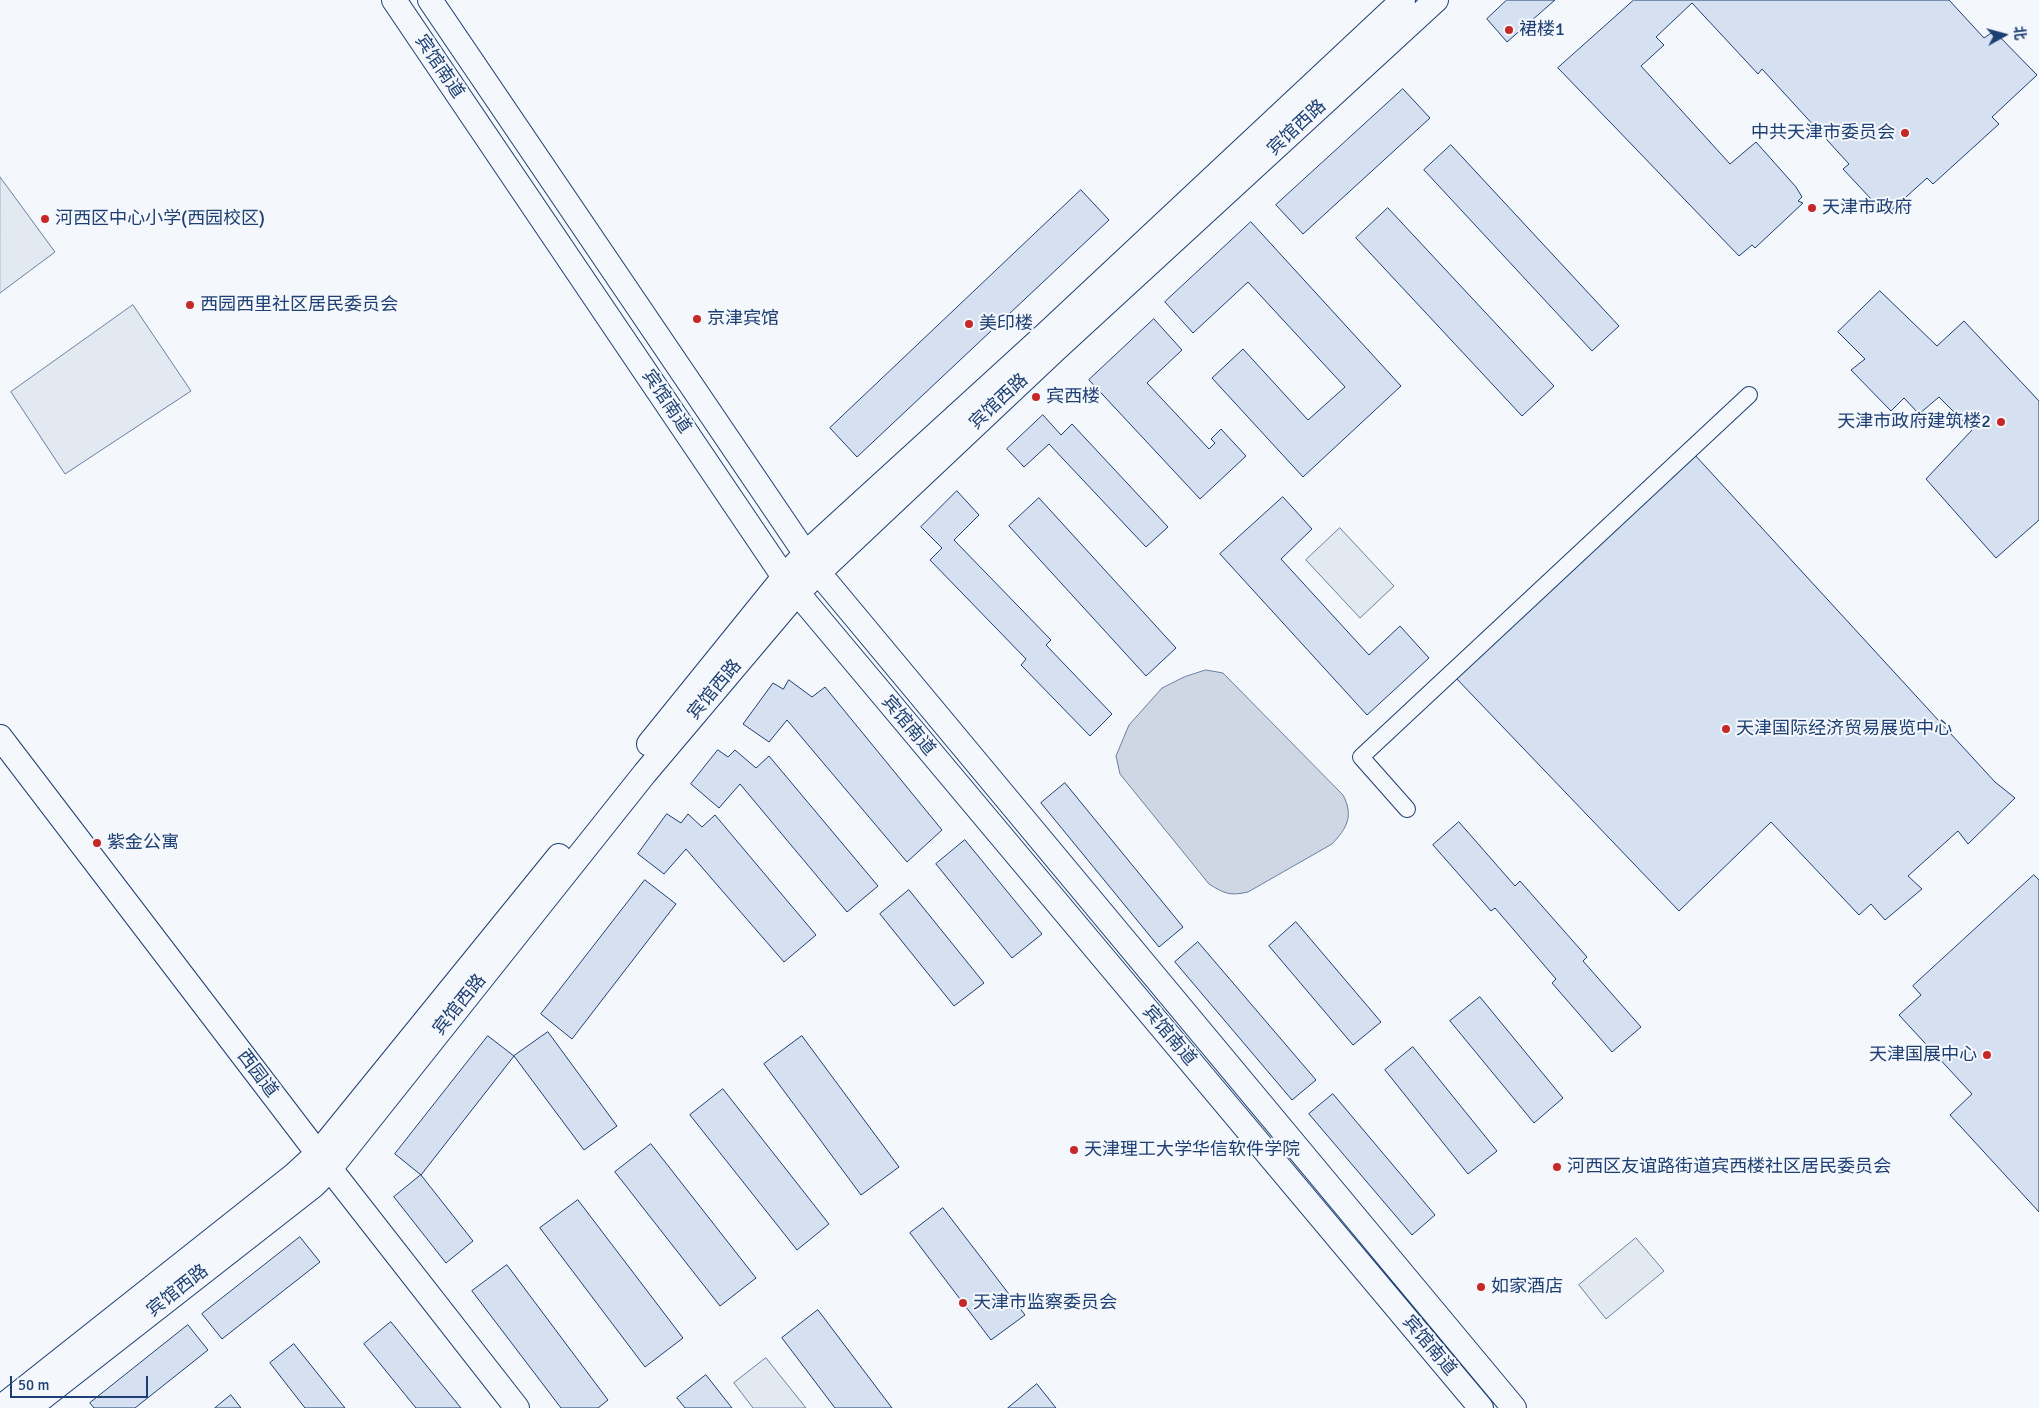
<!DOCTYPE html>
<html>
<head>
<meta charset="utf-8">
<style>
	body { margin:0 }
	#map { position:relative; width:2039px; height:1408px; overflow:hidden; background:#f4f7fb; font-family:Signika,"Noto Sans SC",sans-serif }
	canvas { display:block }
	.north { position:absolute; left:1979px; top:10px; width:50px; height:50px; -webkit-text-stroke:4px #f4f7fb; paint-order:stroke; rotate:83deg; font-size:14px; font-weight:700; line-height:20px; text-align:center; color:#1d3f73 }
	.north::after { content:''; display:block; margin:auto; width:18px; height:22px; background:#1d3f73; clip-path:polygon(50% 0,100% 100%,50% 72%,0 100%) }
	.scale { position:absolute; left:10px; top:1376px; width:138px; height:22px; box-sizing:border-box; border:2px solid #1d3f73; border-top:0; padding-left:6px; font-size:15px; line-height:18px; white-space:nowrap; color:#1d3f73; -webkit-text-stroke:4px #f4f7fb; paint-order:stroke }
</style>
</head>
<body>
<div id="map">
<canvas width="2039" height="1408"></canvas>
<div class="north">北</div>
<div class="scale">50 m</div>
</div>
<script>
const ctx = document.querySelector('canvas').getContext('2d');
ctx.lineJoin = 'round';
function fill(path, color) { ctx.fillStyle = color; ctx.fill(path, 'evenodd'); }
function strokePath(path, color, width, dash) { ctx.strokeStyle = color; ctx.lineWidth = width; ctx.lineCap = dash ? 'butt' : 'round'; ctx.setLineDash(dash || []); ctx.stroke(path); }
function drawText(font, color, halo, rows, align = 'center') {
  ctx.font = font + ' Signika,"Noto Sans SC",sans-serif'; ctx.lineWidth = 4; ctx.setLineDash([]); ctx.textBaseline = 'middle'; ctx.strokeStyle = halo; ctx.fillStyle = color; for (const [text, x, y, turn = 0] of rows) {
    ctx.save(); ctx.translate(x, y); ctx.rotate((+turn || 0) * Math.PI / 180); ctx.textAlign = isNaN(turn) ? turn : align; if (halo) ctx.strokeText(text, 0, 0); ctx.fillText(text, 0, 0); ctx.restore();
  }
}
const green = new Path2D(`
	M0,177l55,75 -55,41z
	M133,305l58,86 -126,83 -54,-82z
	M1340,528l54,58 -34,32 -54,-58z
	M1636,1238l28,33 -58,48 -27,-34z
	M766,1358l40,50h-53l-19,-25z`);
fill(green, '#e3e9f0');
strokePath(green, '#687fa3', 1);
const water = new Path2D(`
	M1206,670l17,3 120,122c11,21 4,33 -11,49l-84,48c-18,4 -23,2 -39,-8l-89,-110 -4,-18 13,-31 33,-37 22,-11z`);
fill(water, '#cfd7e4');
strokePath(water, '#687fa3', 1);
const building = new Path2D(`
	M1507,0h48l-48,42 -20,-23z
	M1634,0h315l35,38 10,-7 43,44 -45,42 7,7 -66,60 -6,-6 -41,37 -43,-46 6,-5 -87,-95 -4,5 -66,-71 -36,34 8,8 -23,21 89,98 26,-22 40,45 6,10 -4,4 5,2 -48,45 -3,-3 -13,11 -181,-188z
	M1403,89l27,29 -127,116 -27,-29z
	M1451,145l168,181 -27,25 -168,-181z
	M1081,190l28,30 -252,237 -27,-29z
	M1388,208l166,178 -32,30 -166,-178z
	M1251,222l150,164 -98,91 -91,-99 31,-29 65,71 37,-33 -97,-105 -55,51 -28,-31z
	M1880,291l57,55 27,-25 75,80v119l-43,38 -70,-79 46,-49 -33,-33 -20,17 -15,-16 -13,13 -40,-41 14,-11 -27,-27z
	M1154,319l28,31 -35,33 62,66 6,-6 -4,-4 10,-10 25,27 -46,43 -111,-119z
	M1043,415l18,20 11,-11 96,103 -22,20 -97,-103 -25,23 -17,-18z
	M1694,454l301,328 20,16 -47,46 -10,-13 -50,45 14,13 -37,31 -14,-16 -12,11 -88,-93 -92,89 -225,-235z
	M957,491l22,24 -25,25 97,100 -5,5 66,69 -22,22 -69,-71 5,-6 -96,-99 12,-12 -21,-21z
	M1283,497l29,32 -31,30 88,96 31,-29 29,32 -62,57 -147,-161z
	M1039,498l137,150 -30,28 -137,-150z
	M789,680l23,17 13,-10 117,143 -35,32 -120,-142 -18,22 -26,-18 30,-41 10,6z
	M718,750l10,7 7,-7 21,18 13,-12 109,130 -31,26 -107,-128 -21,24 -28,-24z
	M1065,783l118,144 -24,20 -118,-144z
	M667,814l14,9 7,-9 14,13 13,-12 101,120 -32,27 -98,-113 -22,25 -26,-20z
	M1459,822l56,64 5,-5 67,76 -4,4 58,66 -29,25 -60,-69 4,-4 -61,-71 -4,3 -58,-66z
	M965,840l77,94 -30,24 -76,-94z
	M2034,875l5,5v332l-89,-97 22,-21 -73,-79 22,-20 -8,-9z
	M645,880l31,24 -104,135 -31,-25z
	M909,890l75,93 -30,23 -74,-92z
	M1296,922l85,100 -28,23 -84,-99z
	M1198,942l118,138 -24,20 -117,-138z
	M1480,997l83,101 -29,25 -84,-102z
	M548,1032l69,94 -33,24 -70,-94z
	M488,1036l26,20 -93,119 -26,-21z
	M802,1036l97,131 -38,28 -97,-131z
	M1413,1047l84,104 -29,23 -83,-104z
	M723,1089l106,135 -32,26 -107,-135z
	M1333,1094l102,121 -23,20 -103,-121z
	M651,1144l105,134 -36,28 -105,-134z
	M421,1175l52,66 -27,22 -52,-66z
	M578,1200l105,138 -38,29 -105,-139z
	M943,1208l82,107 -34,25 -81,-107z
	M300,1237l20,25 -98,77 -20,-25z
	M507,1265l101,135 -10,8h-37l-89,-117z
	M818,1310l74,98h-57l-53,-70z
	M391,1322l70,86h-45l-52,-64z
	M188,1325l20,25 -73,58h-41l-4,-5z
	M294,1344l51,64h-40l-35,-45z
	M706,1375l26,33h-47l-8,-10z
	M1037,1384l19,24h-48z
	M231,1395l10,13h-26z`);
fill(building, '#d5e0f0');
strokePath(building, '#1d3f73', 1);
const street = new Path2D(`
	M1407,809l-46,-52 388,-362`);
const secondary = new Path2D(`
	M394,0l390,577 697,831
	M430,0l388,572 696,836
	M0,737l313,410 204,261
	M649,744l135,-167 21,-23 241,-220 357,-334
	M0,1408l293,-232 25,-23 241,-297
	M29,1408l284,-222 17,-17 315,-396 152,-180 259,-244 380,-349`);
strokePath(street, '#1d3f73', 18);
strokePath(secondary, '#1d3f73', 26);
strokePath(street, '#f4f7fb', 16);
strokePath(secondary, '#f4f7fb', 24);
for (const [x, y, r, color] of [
	[1509,30,5,"#c62828"],
	[1905,133,5,"#c62828"],
	[1812,208,5,"#c62828"],
	[45,219,5,"#c62828"],
	[190,305,5,"#c62828"],
	[697,319,5,"#c62828"],
	[969,324,5,"#c62828"],
	[1036,397,5,"#c62828"],
	[2001,422,5,"#c62828"],
	[1726,729,5,"#c62828"],
	[97,843,5,"#c62828"],
	[1987,1055,5,"#c62828"],
	[1074,1150,5,"#c62828"],
	[1557,1167,5,"#c62828"],
	[1481,1287,5,"#c62828"],
	[963,1303,5,"#c62828"]
]) { const dot = new Path2D(); dot.arc(x, y, r, 0, 2 * Math.PI); ctx.fillStyle = color; ctx.fill(dot); strokePath(dot, '#f4f7fb', 2); }
drawText('18px', '#1d3f73', '#f4f7fb', [
	["裙楼1",1519,30],
	["中共天津市委员会",1895,133,"right"],
	["天津市政府",1822,208],
	["河西区中心小学(西园校区)",55,219],
	["西园西里社区居民委员会",200,305],
	["京津宾馆",707,319],
	["美印楼",979,324],
	["宾西楼",1046,397],
	["天津市政府建筑楼2",1991,422,"right"],
	["天津国际经济贸易展览中心",1736,729],
	["紫金公寓",107,843],
	["天津国展中心",1977,1055,"right"],
	["天津理工大学华信软件学院",1084,1150],
	["河西区友谊路街道宾西楼社区居民委员会",1567,1167],
	["如家酒店",1491,1287],
	["天津市监察委员会",973,1303]
], 'left');
drawText('18px', '#1d3f73', '#f4f7fb', [
	["宾馆南道",439,67,56],
	["宾馆西路",1297,128,-43],
	["宾馆南道",666,402,56],
	["宾馆西路",999,402,-43],
	["宾馆西路",715,690,-50],
	["宾馆南道",908,726,50],
	["宾馆西路",460,1005,-51],
	["宾馆南道",1169,1036,50],
	["西园道",257,1074,53],
	["宾馆西路",178,1291,-38],
	["宾馆南道",1429,1346,50]
]);
</script>
</body>
</html>
